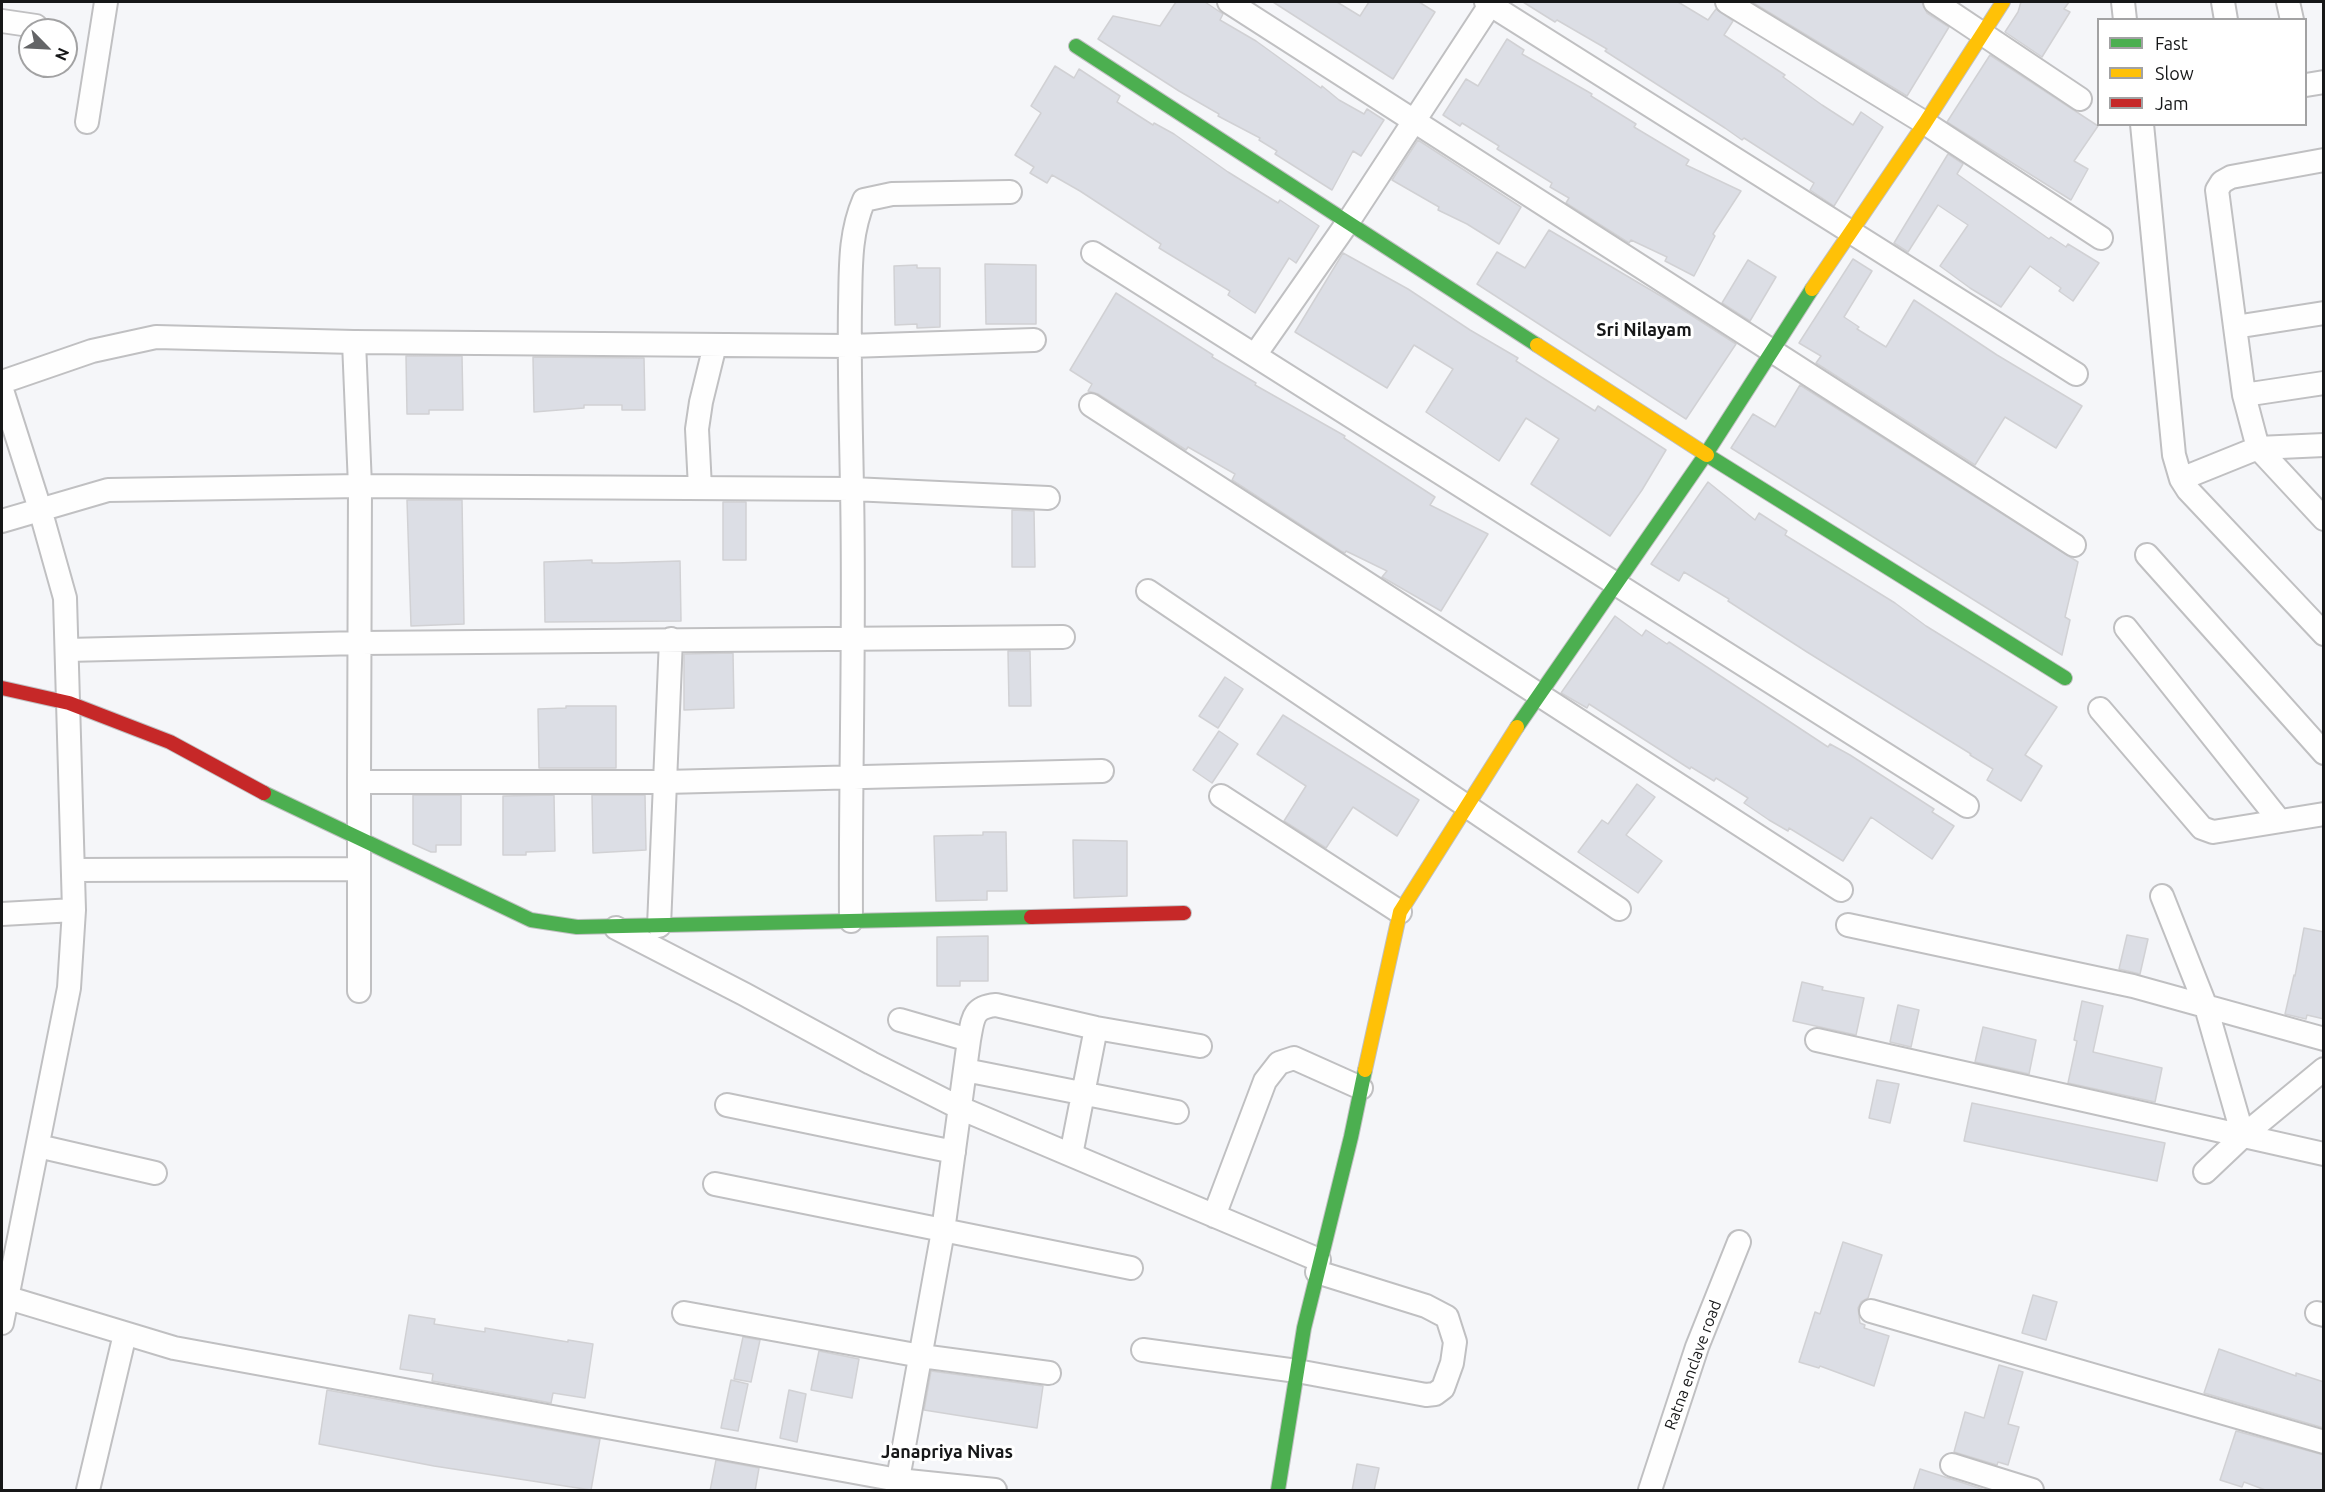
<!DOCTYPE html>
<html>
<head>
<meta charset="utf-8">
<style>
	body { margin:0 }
	#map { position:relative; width:2325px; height:1492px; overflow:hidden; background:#f5f6f9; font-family:Ubuntu,sans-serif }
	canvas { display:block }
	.frame { position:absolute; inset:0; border:3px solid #161718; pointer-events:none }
	.legend { position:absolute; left:2097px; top:18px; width:210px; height:108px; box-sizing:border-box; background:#fff; border:2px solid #a2a2a3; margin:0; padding:8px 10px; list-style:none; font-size:18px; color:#161718 }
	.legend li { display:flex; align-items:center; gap:12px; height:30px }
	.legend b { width:30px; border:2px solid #a2a2a3 }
	.north { position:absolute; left:18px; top:18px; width:60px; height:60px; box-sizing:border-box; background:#fff; border:2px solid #a2a2a3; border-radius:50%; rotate:114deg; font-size:16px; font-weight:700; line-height:24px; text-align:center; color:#161718 }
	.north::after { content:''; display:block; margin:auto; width:21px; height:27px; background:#646567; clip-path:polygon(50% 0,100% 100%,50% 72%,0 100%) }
</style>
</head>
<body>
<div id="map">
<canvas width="2325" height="1492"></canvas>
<div class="frame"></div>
<ul class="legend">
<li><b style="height:8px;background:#4caf50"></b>Fast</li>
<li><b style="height:8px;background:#ffc107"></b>Slow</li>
<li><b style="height:8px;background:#c62828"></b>Jam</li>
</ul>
<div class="north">N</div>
</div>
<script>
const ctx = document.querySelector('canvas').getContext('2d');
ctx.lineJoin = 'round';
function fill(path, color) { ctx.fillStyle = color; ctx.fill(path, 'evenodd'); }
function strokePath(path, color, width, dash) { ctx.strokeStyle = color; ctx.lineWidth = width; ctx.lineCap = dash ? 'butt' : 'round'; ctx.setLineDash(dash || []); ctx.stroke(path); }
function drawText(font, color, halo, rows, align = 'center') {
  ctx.font = font + ' Ubuntu,sans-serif'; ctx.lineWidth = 6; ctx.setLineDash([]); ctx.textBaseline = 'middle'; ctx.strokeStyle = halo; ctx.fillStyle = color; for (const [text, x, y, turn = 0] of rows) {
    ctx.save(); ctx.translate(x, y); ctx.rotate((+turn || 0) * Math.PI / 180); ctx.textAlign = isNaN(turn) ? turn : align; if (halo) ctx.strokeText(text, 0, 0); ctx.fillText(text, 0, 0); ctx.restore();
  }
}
const building = new Path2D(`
	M1176,2h29l18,12 -3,6 36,21 65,47 1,-2 17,14 25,14 3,-5 17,11 -23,36 -8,-5 -21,39 -57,-36 2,-3 -18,-11 1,-2 -42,-22 1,-2 -40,-23 -81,-52 15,-23 47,10z
	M1273,2h64l23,14 9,-14h50l16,10 -42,67z
	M1523,2h155l30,18 8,-11 17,12 -9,14 61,40 -2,2 39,28 31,20 8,-13 22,15 -49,79 -24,-16 4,-7 -70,-45 -2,2 -17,-12 -120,-77 2,-2 -50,-29 -2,2z
	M1752,2h170l5,11 22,14 -42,69z
	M2021,2h48l-5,7 6,3 -28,45 -37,-25 13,-20z
	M1507,39l17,11 -2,4 70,40 -1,2 45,28 -2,3 55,33 -3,5 55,26 -28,43 2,2 -21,40 -29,-15 2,-4 -36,-17 -2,3 -63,-40 3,-5 -19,-11 2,-4 -55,-34 2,-3 -37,-23 -2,3 -17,-11 23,-36 12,7z
	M1990,55l108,71 -24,35 14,8 -17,31 -124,-78z
	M1055,66l19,12 5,-9 41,27 -3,6 36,23 1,-2 20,11 54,38 50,31 2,-3 39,26 -23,37 -7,-5 -34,55 -27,-18 2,-4 -71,-43 2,-4 -81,-53 -28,-16 -5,8 -17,-10 4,-6 -19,-12 26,-42 -10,-7z
	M1418,140l103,67 -22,37 -32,-20 -29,-14 1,-3 -47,-27z
	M1948,154l15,10 -6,10 92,65 2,-2 15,10 2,-3 31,19 -26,38 -14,-10 2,-3 -31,-22 -29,41 -31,-19 -30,-22 28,-41 -30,-20 -30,47 -14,-9z
	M1549,230l117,69 70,45 -50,75 -209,-135 20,-32 28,16z
	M1343,253l65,36 62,41 48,28 -2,3 79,50 3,-5 68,44 -24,40 -32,46 -79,-52 28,-45 -33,-21 -27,43 -73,-49 27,-43 -39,-24 -27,43 -92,-56z
	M1853,259l19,12 -28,46 15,10 -2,2 29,18 28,-47 83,55 85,51 -26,42 -51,-31 -30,48 -159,-102 5,-7 -22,-13z
	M1748,260l28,17 -26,44 -28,-18z
	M985,264l51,1v59h-50z
	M917,265v3h23v59l-23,1v-4l-22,1 -1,-59z
	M1116,293l97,62 -1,2 44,26 -1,2 90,51 -1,2 91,59 -5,8 58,29 -47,77 -59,-34 5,-6 -41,-20 -1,2 -4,-2 -109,-71 3,-6 -47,-27 -2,3 -88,-56 -10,-3 4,-7 -22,-14z
	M406,356h56l1,54h-34v4h-22z
	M533,357l111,1 1,52h-23v-5h-38v3l-50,4z
	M1800,385l278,177 -13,55 5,3 -8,35 -331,-207 22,-34 22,13z
	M1708,482l47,38 4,-7 28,18 -2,4 110,68 31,23 131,81 -32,48 17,11 -21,35 -34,-21 6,-11 -23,-14 1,-1 -164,-102 -79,-51 1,-2 -45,-27 -5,9 -28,-17z
	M407,500h55l2,124 -53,2z
	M723,502h23v58h-23z
	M1012,510l22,1 1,56h-23z
	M592,560v3h24l64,-2 1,60 -136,1 -1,-60z
	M1615,616l27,20 4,-6 21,14 2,-2 159,105 2,-3 20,11 84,54 -2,3 22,14 -22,33 -61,-42 -28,44 -54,-33 -1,3 -19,-11 -25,-17 4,-5 -32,-20 -2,3 -23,-14 -1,2 -101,-65 -2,4 -26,-15z
	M1008,651h22l1,55h-22z
	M733,653l1,55 -50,2v-56z
	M1225,677l18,12 -25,39 -19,-12z
	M566,706h50v62h-77l-1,-59 28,-1z
	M1283,715l136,85 -22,36 -44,-29 -27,41 -42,-27 22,-35 -49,-32z
	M1219,731l19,13 -26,39 -19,-13z
	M1637,784l18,13 -29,38 36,26 -24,32 -60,-41 24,-32 6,4z
	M413,795h48v50h-25v7h-5l-18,-8z
	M554,795l1,56 -29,1v3h-23v-59z
	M592,795h53l1,55 -53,3z
	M983,832h23l1,59h-20v9l-51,1 -2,-65 49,-1z
	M1073,840l54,1v55l-53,2z
	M2304,928l20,4v87l-17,-4 -1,4 -21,-5 9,-39 1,1z
	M2127,935l21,4 -8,35 -21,-5z
	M988,936v45h-28v5h-23v-49z
	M1802,982l21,5 -1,3 42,8 -8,37 -63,-14z
	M2082,1001l21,5 -10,46 69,16 -7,34 -87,-19 9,-42 -3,-1z
	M1898,1005l21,5 -8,37 -21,-5z
	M1983,1027l53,13 -7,34 -54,-12z
	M1877,1080l22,4 -9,39 -21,-5z
	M1972,1103l193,40 -8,38 -193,-40z
	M1843,1242l39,13 -14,43 -7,4 -3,6 2,15 5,2 -1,3 25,8 -15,50 -54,-20 -1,2 -20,-6 16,-50 5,2z
	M2033,1295l24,7 -11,38 -24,-7z
	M409,1315l26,4 -1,5 51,8v-4l83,14v-2l25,4 -8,54 -32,-5 -2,10 -119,-22 1,-7 -33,-5z
	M743,1337l17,3 -9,42 -17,-3z
	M2219,1349l77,27v-3l28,9v46l-120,-35z
	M819,1351l40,8 -7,39 -41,-8z
	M1999,1365l24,7 -15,52 11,3 -11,38 -10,-3 -1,3 -43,-13 11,-40 19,6z
	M931,1371l112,15 -6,42 -113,-18z
	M731,1380l17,4 -10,47 -17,-3z
	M327,1390l273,49 -9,51 -157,-24 -115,-22z
	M789,1390l17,4 -9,48 -17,-4z
	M2236,1431l88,24v36h-56l-24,-9 -2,5 -22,-7z
	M716,1460l43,8 -4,23h-45z
	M1357,1464l22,4 -5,23h-22z
	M1920,1469l28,9 40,13h-75z`);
fill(building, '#dcdee5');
strokePath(building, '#d1d1d4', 1.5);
const street = new Path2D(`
	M1229,2l845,543
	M1486,2l590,372
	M1727,2l198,121 176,115
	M1935,2l145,97
	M2123,2l2,18
	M2223,2l3,18
	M2288,2l4,18
	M2,21l34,5
	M2306,85l18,-3
	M87,122l19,-120
	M2142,124l32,331 7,24 7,11 136,144
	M2324,160l-93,17 -9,5 -5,8 27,205 14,53 66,71
	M1093,253l874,553
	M2235,327l89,-14
	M354,342l6,144 -1,296h306l437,-11
	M1255,355l93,-133 144,-220
	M2,382l90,-31 64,-14 198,5 495,4 185,-6
	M2,390l38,119 25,89 9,312 -5,78 -67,335
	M2244,395l80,-12
	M1091,405l750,485
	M2181,479l77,-31 66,-3
	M700,488l-3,-59 4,-27 14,-57
	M2,521l106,-31 252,-4 492,3 196,9
	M2147,555l177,198
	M1148,591l471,318
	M2126,628l153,192
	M67,650l294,-7 702,-6
	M2100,709l102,119 11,4 111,-18
	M1221,796l179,116
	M73,870l286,-1
	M2162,896l44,111 37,129
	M2,914l72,-4
	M851,921c-1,-144 4,-288 1,-432 -1,-61 -3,-121 -2,-182 1,-37 -1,-72 14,-107l28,-6 118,-2
	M1848,925l285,61 191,53
	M659,926l12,-287
	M616,928l128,66 127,69 89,45 359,152
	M359,991v-209
	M900,1020l69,20
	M1817,1040l507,114
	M965,1070l212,42
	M727,1105l227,47
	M38,1146l117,27
	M1071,1155l25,-127
	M2205,1172l38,-36 81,-67
	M715,1184l416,84
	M1214,1216l51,-135 14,-18 15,-5 67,30
	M2,1296l172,52 724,132 97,10
	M1871,1311l453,131
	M684,1313l237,43 128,17
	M2317,1313l7,2
	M1143,1350l154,21 129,24 9,-1 8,-6 9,-25 3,-21 -8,-25 -21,-11 -109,-34
	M1952,1465l80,25
	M88,1490l37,-156
	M896,1490l47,-259 26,-191c4,-21 3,-33 27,-35l100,23 104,18
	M1650,1490l47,-143 42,-105`);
const fast = new Path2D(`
	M1076,46l461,299
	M1707,455l358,223
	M1517,727l189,-273 106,-165
	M264,793l267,127 46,7 454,-10
	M1278,1490l26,-162 47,-191 14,-67`);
const slow = new Path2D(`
	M1812,289l113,-166 78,-121
	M1537,345l170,110
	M1365,1070l35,-158 117,-185`);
const jam = new Path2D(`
	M2,688l67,15 101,39 94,51
	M1031,917l153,-4`);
strokePath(street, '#c0c0c2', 26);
strokePath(fast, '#c0c0c2', 16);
strokePath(slow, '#c0c0c2', 16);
strokePath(jam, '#c0c0c2', 16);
strokePath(street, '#fefefe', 22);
strokePath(fast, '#4caf50', 14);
strokePath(slow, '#ffc107', 14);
strokePath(jam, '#c62828', 14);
drawText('16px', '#161718', '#fff', [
	["Ratna enclave road",1693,1365,-70]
]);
drawText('bold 18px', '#161718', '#fff', [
	["Sri Nilayam",1644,330],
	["Janapriya Nivas",947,1452]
]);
</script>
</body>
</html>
